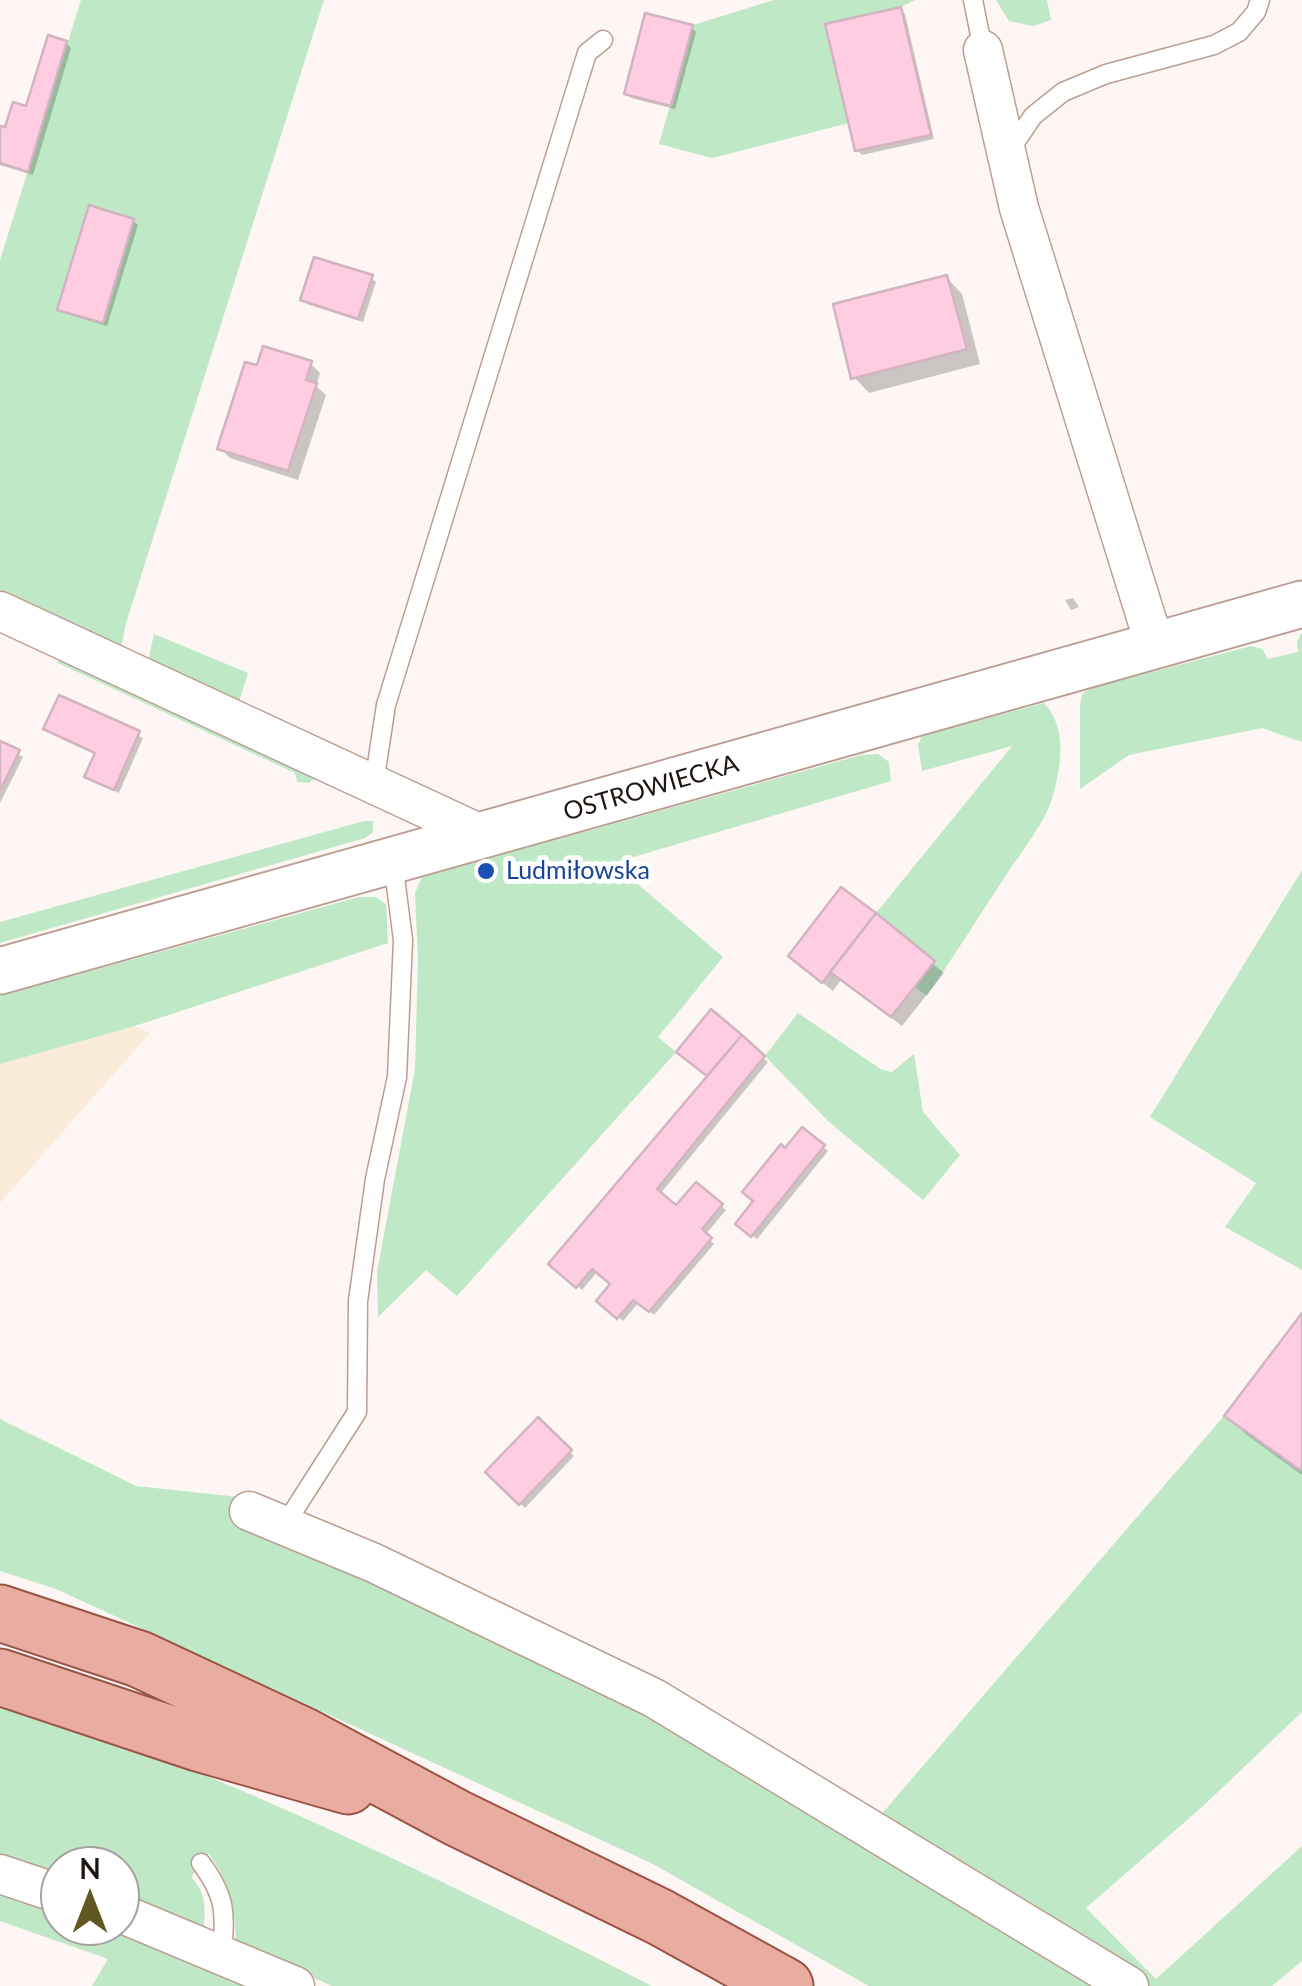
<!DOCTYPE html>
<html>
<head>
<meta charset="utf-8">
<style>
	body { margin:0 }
	#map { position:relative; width:1302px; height:1986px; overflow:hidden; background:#fdf6f4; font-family:Lato,sans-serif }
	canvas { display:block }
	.north { position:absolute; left:40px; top:1846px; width:100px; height:100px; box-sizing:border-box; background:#fff; border:2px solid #a5a19f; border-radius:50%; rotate:0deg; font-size:28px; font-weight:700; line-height:40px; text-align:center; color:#1e1410 }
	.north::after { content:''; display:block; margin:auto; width:35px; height:45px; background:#605723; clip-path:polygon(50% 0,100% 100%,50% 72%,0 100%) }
</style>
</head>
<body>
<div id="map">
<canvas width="1302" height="1986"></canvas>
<div class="north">N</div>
</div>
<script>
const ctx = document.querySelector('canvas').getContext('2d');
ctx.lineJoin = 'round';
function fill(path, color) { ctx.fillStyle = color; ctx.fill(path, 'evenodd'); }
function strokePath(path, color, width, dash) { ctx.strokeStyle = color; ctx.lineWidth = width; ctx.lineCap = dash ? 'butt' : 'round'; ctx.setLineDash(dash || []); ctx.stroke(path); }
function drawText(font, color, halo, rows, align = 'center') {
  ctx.font = font + ' Lato,sans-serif'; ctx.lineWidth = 10; ctx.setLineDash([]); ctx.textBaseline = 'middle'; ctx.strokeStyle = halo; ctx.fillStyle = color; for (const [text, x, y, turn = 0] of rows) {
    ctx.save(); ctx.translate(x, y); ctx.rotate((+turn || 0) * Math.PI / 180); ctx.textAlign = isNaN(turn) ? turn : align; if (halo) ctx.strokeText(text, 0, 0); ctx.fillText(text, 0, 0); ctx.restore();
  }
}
fill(new Path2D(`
	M135,1026l15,7 -150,170v-139z`), '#faecd8');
fill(new Path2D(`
	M81,0h243l-198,623 -5,26 -121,-55v-334z
	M774,0h141l-14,7 -76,17 24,99 -137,35 -53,-14 34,-119z
	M996,0h51l4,20 -18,6 -24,-5z
	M1302,632v110l-40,-14 -133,27 -49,34v-84l2,-11 9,-6 160,-42 11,3 6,10 30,-7 -1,-10z
	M154,634l94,39 -10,32 -90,-43z
	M63,660l253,118 -7,5 -12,-1 -2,-9 -239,-111z
	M1044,703c24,25 17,65 8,96 -9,26 -29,51 -44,73 -27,42 -54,83 -81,124l-12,-9 20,-26 -59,-48 136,-167 -90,25 -4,-26 4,-9z
	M878,754l11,8 2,19 -278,82 110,94 -65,80 18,15 -219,244 -31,-26 -48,47 -1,-45 38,-203 3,-110 -3,-66 7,-16 439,-122z
	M364,821h9v11l-8,6 -365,105v-21z
	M1302,870v400l-77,-43 31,-44 -106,-66z
	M359,897h17l10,7 2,39 -253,83 -135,38v-68z
	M798,1013l84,57 10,2 22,-18 9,58 37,43 -37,45 -95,-79 -63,-65z
	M1224,1416l76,54 2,-2v244l-100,95 -116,101 70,71 146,-133v115l-30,25h-124l-270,-168z
	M0,1419l136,67 122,13 241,138 216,112 387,237h-233l-218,-123 -595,-274 -56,-18z
	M0,1701c64,23 130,43 193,69 156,65 308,139 459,216h-320l-96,-44c-1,-34 -6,-59 -27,-88l-18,23c16,16 14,31 13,52l-84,-28v-35h-60v16l-60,-19z
	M0,1894l60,19v13h38l146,60h-152l16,-27 -108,-38z`), '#bee8c6');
fill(new Path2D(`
	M900,10l5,4 29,125 -72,16 -5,-5z
	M691,27l5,5 -21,77 -44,-11 -4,-5z
	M66,43l5,5 -38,127 -33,-10v-37l7,2 21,-21z
	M133,221l5,4 -31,101 -43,-13 -4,-4z
	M371,278l5,4 -13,40 -56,-18 -4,-5z
	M947,278l15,16 18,70 -111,29 -15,-16z
	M310,363l10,10 -4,13 10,9 -28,85 -68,-22 -10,-10 38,-79z
	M1073,598l6,9 -8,3 -6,-10z
	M60,698l83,40 -24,55 -32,-16 11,-22 -52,-26z
	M0,743l23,14 -23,46z
	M842,890l102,83 -42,53 -61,-46 -8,11 -32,-25z
	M712,1013l56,49 -108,132 16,14 20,-23 30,25 -21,25 9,9 -60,71 -15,-13 -16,19 -24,-21 14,-16 -15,-13 -16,19 -30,-26 158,-187 -27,-21z
	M803,1131l25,20 -71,88 -15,-11 44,-76z
	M1302,1317v158l-55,-40 -20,-19z
	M538,1421l36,35 -49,52 -37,-36z`), '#0003');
const building = new Path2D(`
	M901,7l30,128 -76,16 -30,-127z
	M645,13l48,12 -22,81 -47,-12z
	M48,35l19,6 -39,131 -28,-9v-37l5,1 8,-25 13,4z
	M89,205l45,14 -31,104 -46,-13z
	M314,257l59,18 -15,44 -58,-19z
	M947,275l20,74 -116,30 -18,-75z
	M263,346l49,15 -6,19 11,3 -29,88 -71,-22 28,-87 12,3z
	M59,695l81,36 -26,59 -30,-13 11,-24 -52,-24z
	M0,741l20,9 -20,41z
	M841,887l35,26 -54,70 -34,-27z
	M876,913l59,48 -44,56 -61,-45z
	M711,1009l31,26 -35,41 -31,-24z
	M742,1035l23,21 -108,133 19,16 20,-23 27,22 -21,25 10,9 -63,74 -16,-12 -16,19 -21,-18 14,-17 -18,-15 -16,19 -28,-24z
	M802,1127l23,18 -74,92 -16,-13 18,-23 -11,-9 39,-48 4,4z
	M1302,1313v155l-2,2 -76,-54z
	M538,1417l34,33 -53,55 -34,-33z`);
fill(building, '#fecde2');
strokePath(building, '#d1b4c0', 2.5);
const service = new Path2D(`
	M973,0l10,50
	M1010,150l23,-34 30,-24 43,-18 108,-29 25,-13 17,-20 4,-12
	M374,784l12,-79 201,-652 16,-13
	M284,1526l73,-114 1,-111 17,-122 22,-102 6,-137 -10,-78
	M201,1863c26,35 24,50 21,92`);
const minor = new Path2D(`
	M983,50l36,158 136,438
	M0,611l483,224
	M249,1511l125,52 280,135 475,288
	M0,1874l60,20
	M120,1913l175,73`);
const tertiary = new Path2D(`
	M0,971l1302,-367`);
const primary = new Path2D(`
	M0,1613l139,46 165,77 153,82 203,99 125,69
	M0,1677l198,66 150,43`);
strokePath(service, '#bb9e93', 21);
strokePath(minor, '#bb9e93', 41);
strokePath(tertiary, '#bb9e93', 49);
strokePath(primary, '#985345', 59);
strokePath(service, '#fff', 18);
strokePath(minor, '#fff', 38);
strokePath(tertiary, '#fff', 45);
strokePath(primary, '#e8aca1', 55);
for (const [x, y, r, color] of [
	[486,871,10,"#1a4fb4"]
]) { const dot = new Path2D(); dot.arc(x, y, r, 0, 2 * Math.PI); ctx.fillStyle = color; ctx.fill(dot); strokePath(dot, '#fff', 4); }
drawText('25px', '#1e1410', '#fff', [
	["OSTROWIECKA",651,788,-16]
]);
drawText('25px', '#164399', '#fff', [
	["Ludmiłowska",506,871]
], 'left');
</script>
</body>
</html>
